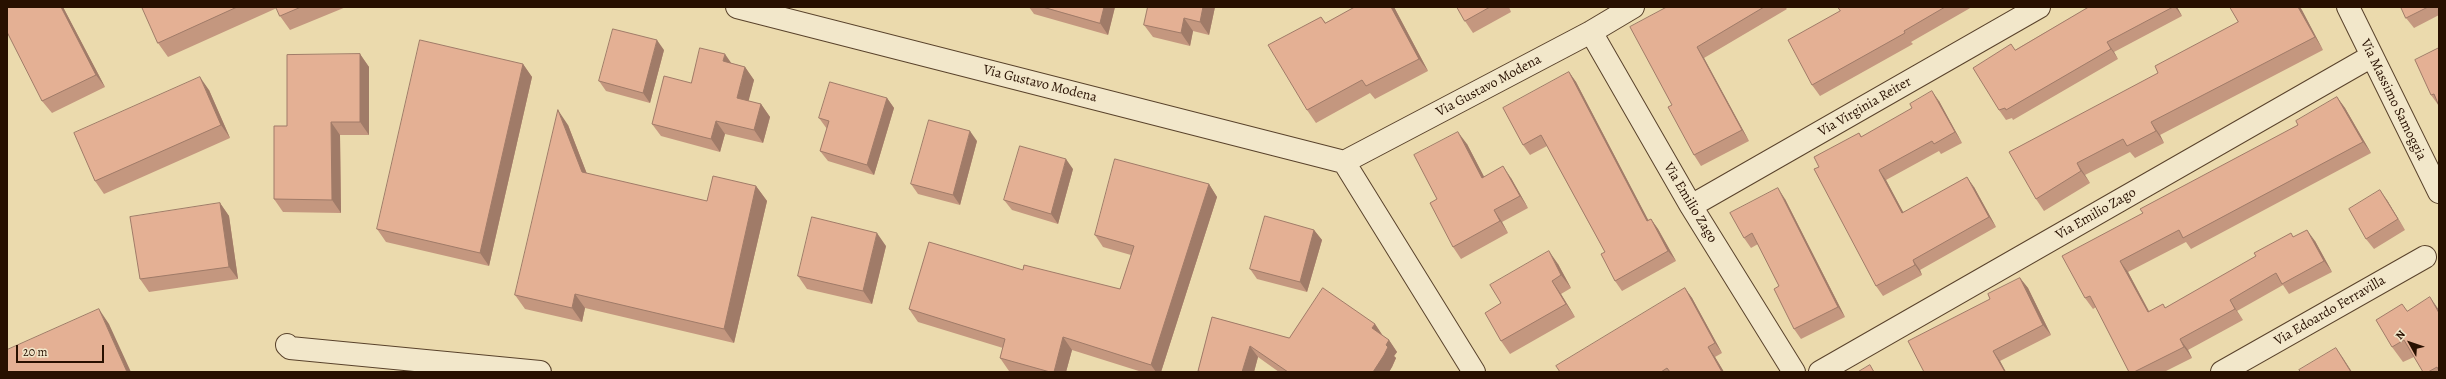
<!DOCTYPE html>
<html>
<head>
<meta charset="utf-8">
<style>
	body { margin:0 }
	#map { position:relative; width:2446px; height:379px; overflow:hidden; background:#ebdaad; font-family:Alegreya,serif }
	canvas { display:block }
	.frame { position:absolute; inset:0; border:8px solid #281000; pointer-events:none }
	.north { position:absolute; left:2390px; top:323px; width:40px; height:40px; -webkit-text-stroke:3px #f2e7ca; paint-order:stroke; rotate:310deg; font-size:11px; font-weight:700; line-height:16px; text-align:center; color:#281000 }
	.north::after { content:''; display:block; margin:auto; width:14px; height:18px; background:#281000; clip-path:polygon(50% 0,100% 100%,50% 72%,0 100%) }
	.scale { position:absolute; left:16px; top:345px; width:88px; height:18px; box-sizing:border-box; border:2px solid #281000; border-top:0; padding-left:5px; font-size:12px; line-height:14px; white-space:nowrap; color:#281000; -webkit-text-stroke:3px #f2e7ca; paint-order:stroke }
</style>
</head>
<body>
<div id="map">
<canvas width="2446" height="379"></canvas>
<div class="frame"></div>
<div class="north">N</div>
<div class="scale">20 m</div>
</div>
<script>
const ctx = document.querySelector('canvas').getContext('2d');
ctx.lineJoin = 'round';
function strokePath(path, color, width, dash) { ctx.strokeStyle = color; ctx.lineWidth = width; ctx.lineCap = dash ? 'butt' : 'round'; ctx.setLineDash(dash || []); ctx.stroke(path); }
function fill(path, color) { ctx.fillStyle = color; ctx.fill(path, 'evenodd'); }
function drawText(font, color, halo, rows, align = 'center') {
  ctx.font = font + ' Alegreya,serif'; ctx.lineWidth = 3; ctx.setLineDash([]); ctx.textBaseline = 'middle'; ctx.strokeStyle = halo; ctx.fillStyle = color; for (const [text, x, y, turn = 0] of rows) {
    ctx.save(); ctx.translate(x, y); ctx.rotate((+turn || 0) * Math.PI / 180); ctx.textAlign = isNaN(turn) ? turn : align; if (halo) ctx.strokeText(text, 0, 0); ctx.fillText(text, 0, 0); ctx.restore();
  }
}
const street = new Path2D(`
	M737,7l607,155 247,-130 42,-25
	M2348,7l91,185
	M1591,32l100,174 103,166
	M1344,162l130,210
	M1691,206l348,-199
	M287,345l3,3 250,24
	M1820,372l552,-316
	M2222,372l203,-115`);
strokePath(street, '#59422b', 24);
strokePath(street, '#f2e7ca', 22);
fill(new Path2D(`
	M7,7h56l42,80 -53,26 -10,-12z
	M142,7h204l-56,23 -10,-14 -3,-8 -109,49 -10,-14z
	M1028,7h87l-7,28 -74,-21 -5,-7z
	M1148,7h67l-6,28 -16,-4 -3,15 -37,-9 -9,-12z
	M1394,7l34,64 -53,28 -5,-6 -54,30 -9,-13 14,-93 5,6z
	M1457,7h52l2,5 -38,21 -8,-12z
	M1667,7h118l2,2 -83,49 45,83 -48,25 -7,-11 -22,-50z
	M1838,7h134l-61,35 2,2 -93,52 -8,-11 28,-74z
	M2089,7h88l5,9 -68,36 4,7 -105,61 -1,-2 -6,2 -7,-10 16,-60z
	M2230,7h70l23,43 -163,85 4,8 -29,15 -5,-6 -45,23 5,8 -46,28 -8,-12 122,-126 80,-51z
	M2401,7h38v8l-25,13 -8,-10z
	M2439,48v58l-8,-11z
	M664,50l-14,53 -44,-12 -7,-10z
	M360,54l9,13v68h-29l1,78 -58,-1 -9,-13 13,-73z
	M731,63l14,4 9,13 -6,21 13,3 9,13 -7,26 -38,-9 -5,18 -59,-16 -9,-12 39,-41z
	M523,64l9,13 -43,189 -103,-24 -9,-13z
	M1569,72l7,10 72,138 3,-1 7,10 18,32 -54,30 -7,-10 -10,-29 -58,-106 -17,9 -7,-10z
	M209,90l21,48 -126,56 -9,-13z
	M2337,97l8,11 26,45 -180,96 -5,-7 -58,30 21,39 16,-3 129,-71 21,4 17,31 -43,22 -6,-9 -46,26 6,9 -55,30 4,8 -28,14h-35l-33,-65 -3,2 -8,-11 58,-85 155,-88z
	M887,98l7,10 -20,67 -46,-14 -8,-10 7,-22 -8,-11z
	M1939,101l23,42 -21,11 -2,-3 -53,29 17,32 71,-25 22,40 -76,43 2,5 -39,21 -7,-10 -57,-119 40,-34 3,4z
	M568,125l19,49 120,27 49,-15 11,15 -33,142 -149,-35 -3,14 -57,-13 -10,-14z
	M977,141l-17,64 -42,-11 -7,-10z
	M1467,144l17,33 27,1 17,30 -26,14 6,11 -47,26 -8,-12 -16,-48z
	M1073,169l-15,55 -46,-14 -8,-10z
	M1209,184l8,13 -56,175h-19l-70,-22 -6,22h-53l-4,-1 -9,-13 3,-10 -85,-26 -9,-13 114,-39 97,19 11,-34 -28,-8 -8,-12z
	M1785,199l60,118 -44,22 -7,-10 -15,-43 -21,-42 -7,4 -7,-10z
	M2387,200l18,30 -31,19 -8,-10z
	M220,203l9,13 9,63 -89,13 -9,-13z
	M1314,230l8,10 -15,52 -50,-13 -7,-10z
	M886,246l-14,58 -65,-15 -9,-13z
	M1558,264l13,24 -10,6 14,23 -65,37 -9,-13v-38z
	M2020,278l8,10 23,47 -51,26 6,11h-82z
	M1685,288l7,10 30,55 -7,4 9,15h-164z
	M2439,310v62h-16l-9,-15 -11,5 -11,-15 15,-36z
	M1212,317l77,21 86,-14 8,12 6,4 8,12 -3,4 2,2 -4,9 -3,5h-110l-21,-15 -4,15h-55l-1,-1z`), '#c4977f');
fill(new Path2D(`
	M61,7h2l42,80 -9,-12z
	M1104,7h11l-7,28 -8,-12z
	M1203,7h12l-6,28 -9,-13z
	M1391,7h3l34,64 -9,-12z
	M2175,7h2l5,9z
	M2298,7h2l2,3 21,40 -8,-13z
	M1184,18l9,13 -3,15 -9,-13z
	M657,40l7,10 -14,53 -7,-10z
	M2107,42l7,10 4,7 -7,-10z
	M1697,47l7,11 45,83 -7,-11z
	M360,54l9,13v68l-9,-13z
	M725,54l9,13 -11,-6z
	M523,64l9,13 -43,189 -9,-13z
	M745,67l9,13 -8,31 -9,-13z
	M1569,72l7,10 78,149 -7,-10z
	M200,77l9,13 21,48 -9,-13z
	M1932,91l7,10 23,42 -7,-11z
	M2337,97l8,11 26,45 -8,-11z
	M887,98l7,10 -20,67 -7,-10z
	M761,104l9,13 -7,26 -9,-13z
	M558,110l10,15 24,62 -10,-15z
	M716,121l9,13 -5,18 -9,-13z
	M331,122l9,13 1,78 -9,-13z
	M2151,122l9,13 4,8 -8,-12z
	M970,131l7,10 -17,64 -7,-10z
	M1458,132l9,12 24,46 -9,-12z
	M1066,159l7,10 -15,55 -7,-10z
	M2077,163l8,12 5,8 -9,-12z
	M1503,166l8,12 17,30 -8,-12z
	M1879,170l7,10 23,43 -7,-10z
	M1967,177l7,10 22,40 -7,-10z
	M1209,184l8,13 -56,175h-5l-5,-7z
	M756,186l11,15 -33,142 -10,-14z
	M1778,188l7,11 60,118 -7,-10z
	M2380,190l7,10 18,30 -7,-11z
	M220,203l9,13 9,63 -9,-12z
	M1494,210l8,12 6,11 -8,-12z
	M1651,219l7,10 18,32 -8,-10z
	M1314,230l8,10 -15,52 -7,-10z
	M2307,230l8,11 17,31 -8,-11z
	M877,233l9,13 -14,58 -9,-13z
	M1549,251l9,13 13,24 -10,-13z
	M1913,260l7,10 2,5 -7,-10z
	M2120,261l8,11 27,51 -7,-11z
	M2020,278l8,10 23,47 -8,-10z
	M1552,281l9,13 14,23 -9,-13z
	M1685,288l7,10 30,55 -7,-10z
	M575,294l10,14 -3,14 -10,-14z
	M2430,297l9,13v3z
	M2230,300l7,11 6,9 -8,-11z
	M99,309l10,15 22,48h-4z
	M1375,324l8,12 -11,-8z
	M1063,337l9,13 -6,22h-12z
	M2180,339l8,11 4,8 -8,-11z
	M1389,340l8,12 -3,4 2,2 -4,9 -3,5h-16l13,-27z
	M1250,346l8,11 -4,15h-12z
	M1708,347l7,10 9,15h-2z
	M2336,348l7,10 9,14h-1z
	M1993,351l7,10 6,11h-1z`), '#a07b68');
const building = new Path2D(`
	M7,7h54l35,68 -54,26 -35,-69z
	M142,7h95l-79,36z
	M276,7h25l-21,9z
	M1043,7h61l-4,16z
	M1148,7h55l-3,15 -16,-4 -3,15 -37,-8z
	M1355,7h36l28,52 -53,27 -4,-6 -55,30 -39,-65 53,-28 4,6z
	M1457,7h33l-25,14z
	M1667,7h97l-67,40 45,83 -48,25 -26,-48 4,-2 -42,-78z
	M1838,7h107l-41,24 1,2 -93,52 -24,-45 52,-29z
	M2089,7h84l-66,35 4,7 -105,61 -1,-2 -6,2 -26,-42 38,-24 4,6z
	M2230,7h68l17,30 -164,85 5,9 -29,15 -4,-7 -46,24 4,8 -45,28 -27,-47 149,-79 -3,-7 83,-44z
	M2401,7h27l-22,11z
	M613,29l44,11 -14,53 -44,-12z
	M420,40l103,24 -43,189 -103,-24z
	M700,48l25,6 -2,7 22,6 -8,31 24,6 -7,26 -38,-9 -5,18 -59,-15 12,-48 27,7z
	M2439,48v58l-5,-12 -3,1 -16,-35z
	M360,54v68h-29l1,78 -58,-1v-73h13v-71z
	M1569,72l78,149 4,-2 17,32 -53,30 -14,-27 4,-2 -64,-117 -18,10 -20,-37z
	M200,77l21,48 -126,56 -21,-48z
	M830,82l57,16 -20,67 -47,-14 9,-30 -10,-3z
	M1932,91l23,41 -21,12 -2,-3 -53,29 23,43 65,-36 22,40 -76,43 2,5 -39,21 -62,-117 5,-2 -5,-10 45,-24 2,4 51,-29 -2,-4z
	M2337,97l26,45 -180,96 -4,-8 -59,31 28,51 15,-8 2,4 91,-52 -2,-3 37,-20 2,4 14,-7 17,31 -42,23 -6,-11 -46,27 5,9 -55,30 4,8 -50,25h-5l-39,-76 -5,2 -23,-42 81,-43 -3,-4 158,-84 -2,-4z
	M558,110l24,62 125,29 6,-25 43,10 -32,143 -149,-35 -3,14 -57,-13z
	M929,120l41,11 -17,64 -42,-11z
	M1458,132l24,46 21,-12 17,30 -26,14 6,11 -47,26 -23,-44 7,-4 -23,-44z
	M1020,146l46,13 -15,55 -47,-14z
	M1115,159l94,25 -58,181 -88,-28 -9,35h-4l-50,-14 5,-19 -96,-30 20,-67 94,28 1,-5 96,24 14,-43 -39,-11z
	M1778,188l60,119 -44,22 -20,-40 5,-3 -27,-53 -8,5 -14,-25z
	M2380,190l18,29 -32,20 -17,-30z
	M220,203l9,64 -89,12 -10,-62z
	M1265,216l49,14 -14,52 -50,-13z
	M812,217l65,16 -14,58 -65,-15z
	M1549,251l12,24 -9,6 14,23 -65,37 -16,-28 16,-10 -11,-18z
	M2020,278l23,47 -50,26 12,21h-81l-16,-31 82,-42 -2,-5z
	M1323,288l52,36 -3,4 17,12 -3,5 2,2 -4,8 -11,17h-85l-38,-26 -8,26h-39l-5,-1 14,-54 77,21z
	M1685,288l30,55 -7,4 14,25h-52l-3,-4 -6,4h-101l-4,-6z
	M2430,297l9,16v58l-2,-4 -9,5h-5l-19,-32 -12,7 -16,-27 26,-16 5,7z
	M99,309l28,63h-120v-22z
	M2336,348l15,24h-50l-2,-2z
	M1870,365l4,7h-16z`);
fill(building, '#e4b094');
strokePath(building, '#a07b68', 1);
drawText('14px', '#281000', '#f2e7ca', [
	["Via Gustavo Modena",1040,84,14],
	["Via Gustavo Modena",1489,86,-28],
	["Via Massimo Samoggia",2393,100,64],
	["Via Virginia Reiter",1865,107,-30],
	["Via Emilio Zago",1690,203,59],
	["Via Emilio Zago",2096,214,-30],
	["Via Edoardo Ferravilla",2330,311,-30]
]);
</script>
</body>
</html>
